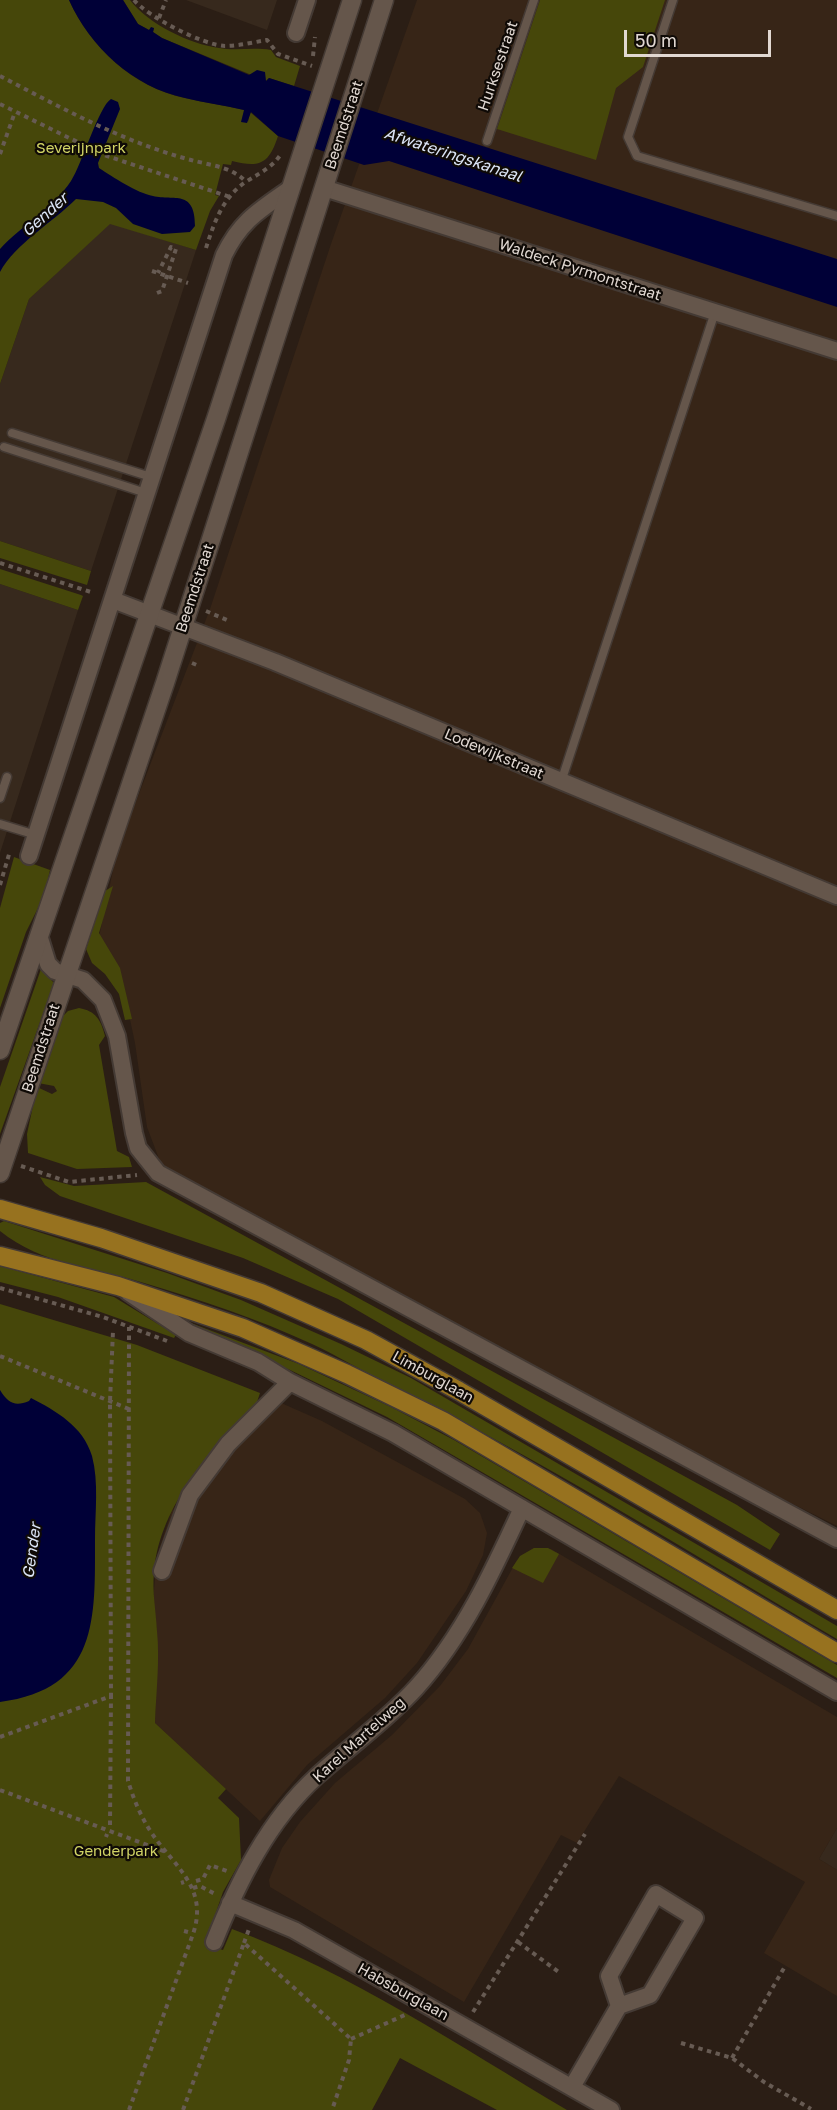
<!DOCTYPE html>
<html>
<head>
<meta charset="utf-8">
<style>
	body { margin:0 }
	#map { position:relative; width:837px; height:2110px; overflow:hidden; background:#2b1e15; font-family:"Golos Text",sans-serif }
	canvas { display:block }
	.scale { position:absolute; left:624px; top:30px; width:147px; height:27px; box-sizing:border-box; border:3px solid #e1d8d2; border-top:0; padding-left:8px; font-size:18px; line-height:21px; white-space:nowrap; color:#e1d8d2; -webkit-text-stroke:4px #0f0a06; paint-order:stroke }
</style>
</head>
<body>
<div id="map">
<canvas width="837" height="2110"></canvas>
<div class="scale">50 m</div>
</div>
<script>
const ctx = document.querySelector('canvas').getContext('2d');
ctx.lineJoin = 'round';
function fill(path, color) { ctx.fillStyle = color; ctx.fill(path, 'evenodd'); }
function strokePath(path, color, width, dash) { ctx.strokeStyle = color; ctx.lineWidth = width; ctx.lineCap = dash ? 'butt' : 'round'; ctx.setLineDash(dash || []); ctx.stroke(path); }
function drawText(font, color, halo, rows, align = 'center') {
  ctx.font = font + ' "Golos Text",sans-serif'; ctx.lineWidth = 4.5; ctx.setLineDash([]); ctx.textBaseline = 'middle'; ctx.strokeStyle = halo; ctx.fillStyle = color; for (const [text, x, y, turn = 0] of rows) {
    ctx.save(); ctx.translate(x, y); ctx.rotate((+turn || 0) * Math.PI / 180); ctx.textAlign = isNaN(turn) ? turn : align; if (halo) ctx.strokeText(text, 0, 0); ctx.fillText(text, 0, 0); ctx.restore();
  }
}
fill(new Path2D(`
	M186,0h91l-10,30z
	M110,223l86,27 -105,321 -91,-30v-157l29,-85z
	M0,584l78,26 -78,243z
	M837,1828v42l-18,-11z`), '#37291d');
fill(new Path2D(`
	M417,0h420v1526l-644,-322 -26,-24 -20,-53 -12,-84 -15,-71 -21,-35 18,-86 93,-242 121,-365z
	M263,1395l59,26 143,78 15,14 7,20 -4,22 -17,36 -49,72 -32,35 -78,67 -47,56 -105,-98 2,-92 -4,-29 4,-47 15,-44 39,-58z
	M534,1548l17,1 286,168v111l-18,31 18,11v126l-73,-43 41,-71 -186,-106 -42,67 -16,-8 -97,167 -194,-115 -1,-7 13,-32 18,-26 35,-39 57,-48 48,-49 28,-37 49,-89z`), '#372517');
fill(new Path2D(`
	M0,0h69c21,47 65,88 116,98 20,5 39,7 59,12l4,12 2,-10 28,24c-9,28 -18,32 -46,25l-1,4 -8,-1 -8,31 4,1 -9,15 -14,39 -86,-26 -81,75 -29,85z
	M123,0h7c18,24 60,44 89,48 17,3 34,-1 52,2l5,7 24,9 -6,20 -25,-8 -3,3 -104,-43 -9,-6 1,-4 -5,2 -11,-6z
	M540,0h125l-22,67 -27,21 -20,72 -99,-31z
	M0,541l91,30 -4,14 -87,-27z
	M0,569l81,26 2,1 -5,14 -78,-26z
	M14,857l36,13 -6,26 -18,36 -26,76v-100z
	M113,886l-14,47 21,35 12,51 -7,1 -6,-26 -14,-20 -13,-11 -6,-14 19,-58z
	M41,969l13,14 -54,151v-47z
	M79,1008c17,3 22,12 26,28l-6,9 18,106 12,6 3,10 -55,2 -49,-16 -1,-19 10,-47 15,7 5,-3 -3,-5 -16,-3 24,-66 6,-6z
	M40,1177l34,9 72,-4 591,323 43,29 -10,16 -432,-251 -95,-41 -183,-62 -15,-11z
	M4,1221l163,52 74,27 100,44 70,34 426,248v13c-150,-88 -298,-181 -454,-258 -24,-12 -47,-26 -71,-37 -54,-25 -111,-44 -168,-61 -50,-16 -102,-18 -144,-52v-8z
	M0,1266l114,31 62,38 -2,3 -116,-41 -58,-15z
	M0,1304l137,41 123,48 -3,9c-44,48 -97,101 -103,170 -2,20 2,39 3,59 3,30 -1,62 -2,92l71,66 -8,9 21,20 2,42 -18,32 -18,52 18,6 9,-21c119,44 227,117 335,181h-70l-97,-52 -28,52h-372z
	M183,1320l116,44 92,43 63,33 383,225v13l-450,-261 -97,-47 -86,-36z
	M534,1548h14l11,6 -16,29 -31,-15 8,-12z`), '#46470a');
fill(new Path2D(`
	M69,0h54l15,24 11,6 2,-3 3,1 -1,4 9,6 87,37 8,-5 8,2 1,9 3,-3 25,8 543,173v48l-448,-146 -25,4 -86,-29 -27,-24 -4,11 -6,-1 3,-12c-20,-5 -40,-7 -59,-12 -52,-11 -95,-51 -116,-98z
	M111,99l7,3 2,7 -22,54 1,5c14,9 38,25 54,28 21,5 42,-7 42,30l-5,6 -28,2 -29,-10 -17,-16 -13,-6 -27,-3c-23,23 -61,45 -76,73v-23c21,-23 53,-41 71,-68 11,-17 28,-75 40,-82z
	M0,1390c8,13 15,17 29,11l2,-3c25,13 52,28 61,58 7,26 3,57 3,83 0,79 4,150 -95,163z`), '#000037');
const lane = new Path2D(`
	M673,0l-45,137 9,19 200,60
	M487,141l47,-141
	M12,433l139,44
	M4,447l142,46
	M561,782l154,-470
	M0,798l7,-21
	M0,824l36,11`);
const street = new Path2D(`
	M296,33l11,-33
	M324,188l513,163
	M113,600l162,62 562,234
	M29,856l195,-601c17,-35 36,-45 67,-67
	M39,935l9,29 7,7 28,9 20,20 14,36 17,97 4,15 20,25 679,366
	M128,1292l61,41 69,29 32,20 103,51 444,259
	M162,1571l28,-76 38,-51 62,-62
	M230,1903l64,27 317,180
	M214,1942c24,-60 54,-121 103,-166 33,-30 69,-55 99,-88 47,-52 77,-117 106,-180
	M572,2087l47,-81 31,-11 45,-77 -39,-24 -47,82 10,30`);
const secondary = new Path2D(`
	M0,1050l216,-631 136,-419
	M0,1173l165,-490 219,-683`);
const primary = new Path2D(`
	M0,1209l101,29 160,55 105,47 93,51 378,219
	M0,1256l118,30 125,42 104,46 96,47 394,232`);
strokePath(lane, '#443a34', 11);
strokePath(street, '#443a34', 20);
strokePath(secondary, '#443a34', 21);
strokePath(primary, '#443a34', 21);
strokePath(new Path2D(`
	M134,0c14,17 69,45 91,46 14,0 29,-4 42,-6l11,14 34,12
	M159,18l7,-18
	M313,56l2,-19
	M0,76c62,32 123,66 191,84 18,5 42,7 55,22
	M0,104l104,51 126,42
	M0,154l15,-42
	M206,248c8,-25 16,-49 38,-65 14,-9 28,-15 37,-29
	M152,271l36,12
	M157,293l5,-2 14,-42 -5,-2 -13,26
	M0,563l94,30
	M206,611l21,9
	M192,663l7,3
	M0,885l10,-34
	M21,1166l48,16 68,-7
	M0,1288l103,29 64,24
	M0,1356l129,53
	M0,1737l111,-41 -1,-295 3,-70
	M0,1790l166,62
	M110,1825l1,-129
	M106,1837l1,-3
	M196,1881l7,-2 7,-14 17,6
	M181,1883l3,-1
	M193,1888l7,-2 17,9
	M184,1931l4,1
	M518,1942l42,31
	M244,1943l5,-14
	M473,2012l112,-178
	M351,2039l56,-25
	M681,2043l51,15 32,24 47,27
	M732,2058l52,-90
	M129,2110l64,-176c16,-47 -19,-67 -42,-102 -11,-17 -17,-32 -23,-51l1,-454
	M183,2110l61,-167 107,96 -2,21 -17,50`), '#675b53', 4, [4.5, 4.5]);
strokePath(lane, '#65564b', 8);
strokePath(street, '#65564b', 16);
strokePath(secondary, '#65564b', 18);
strokePath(primary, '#97721f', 18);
drawText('15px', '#e1d8d2', '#0f0a06', [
	["Hurksestraat",498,66,-71],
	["Beemdstraat",344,125,-72],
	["Waldeck Pyrmontstraat",580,270,18],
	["Beemdstraat",195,588,-72],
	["Lodewijkstraat",494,754,23],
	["Beemdstraat",41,1048,-72],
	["Limburglaan",433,1377,29],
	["Karel Martelweg",359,1740,-42],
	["Habsburglaan",403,1992,29]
]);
drawText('15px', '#d2d566', '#0f0a06', [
	["Severijnpark",81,148],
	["Genderpark",116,1851]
]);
drawText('italic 16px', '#dce5f7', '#0f0a06', [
	["Afwateringskanaal",453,155,18],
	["Gender",45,215,-42],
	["Gender",32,1551,-82]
]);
</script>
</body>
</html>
